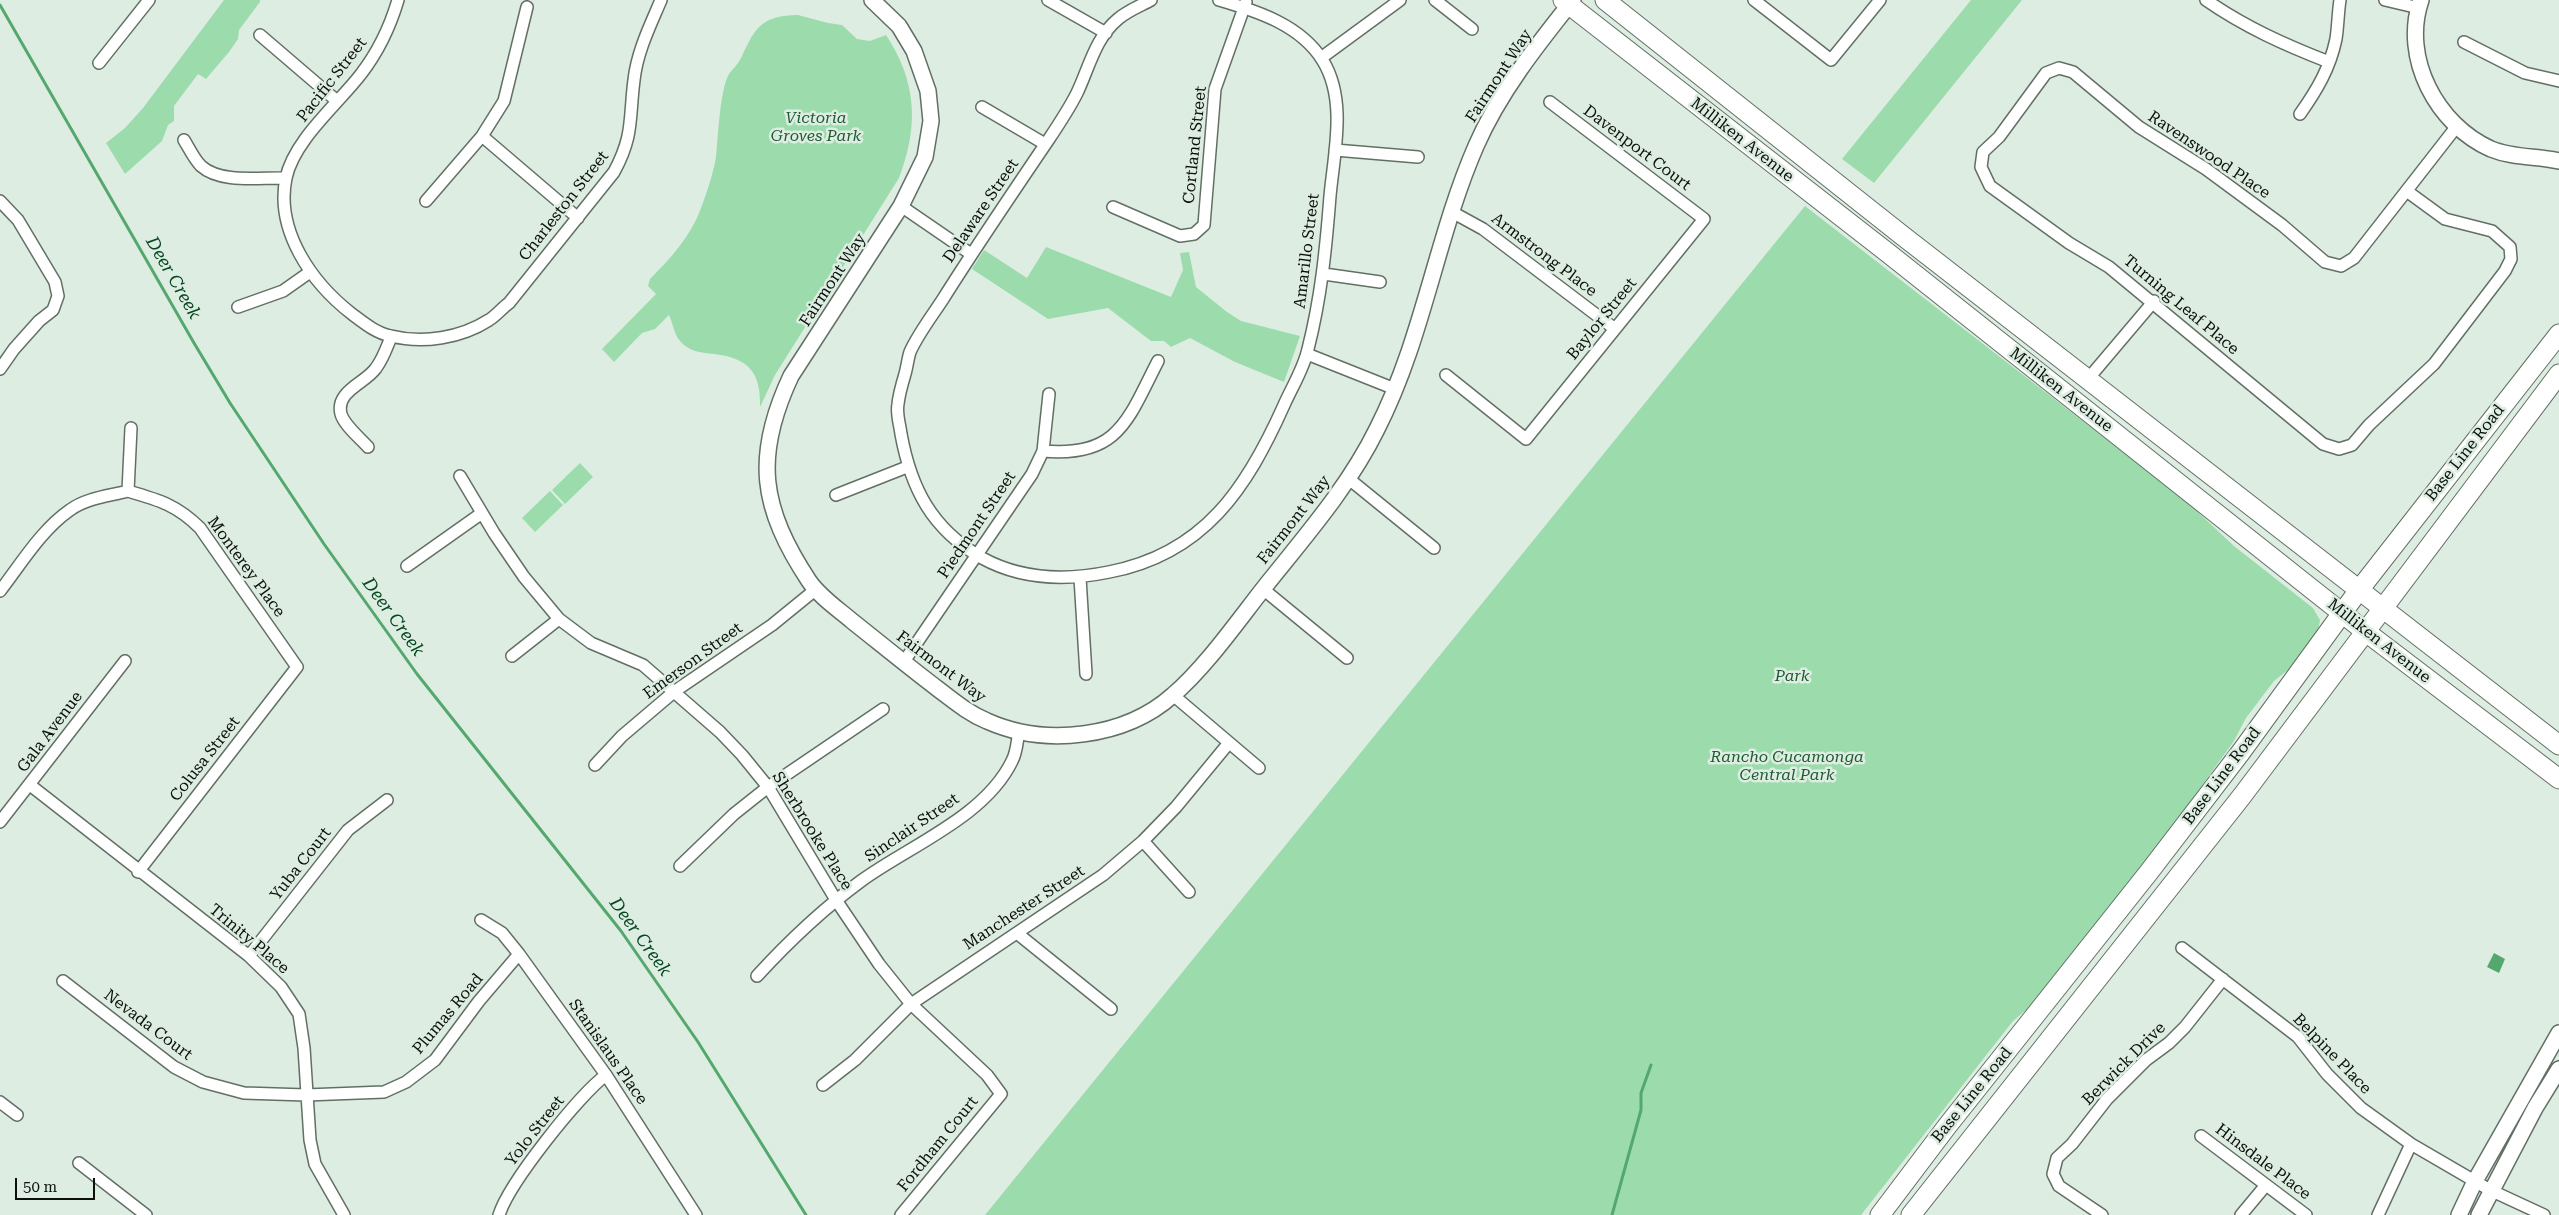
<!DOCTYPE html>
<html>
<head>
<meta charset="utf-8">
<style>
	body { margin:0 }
	#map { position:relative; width:2559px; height:1215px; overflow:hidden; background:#deede1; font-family:"Roboto Serif",serif }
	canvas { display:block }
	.scale { position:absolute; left:15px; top:1178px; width:80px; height:22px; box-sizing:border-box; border:2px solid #0b100c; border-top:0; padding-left:6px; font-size:15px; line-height:18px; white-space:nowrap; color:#0b100c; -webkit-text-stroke:4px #deede1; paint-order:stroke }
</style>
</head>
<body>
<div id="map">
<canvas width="2559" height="1215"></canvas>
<div class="scale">50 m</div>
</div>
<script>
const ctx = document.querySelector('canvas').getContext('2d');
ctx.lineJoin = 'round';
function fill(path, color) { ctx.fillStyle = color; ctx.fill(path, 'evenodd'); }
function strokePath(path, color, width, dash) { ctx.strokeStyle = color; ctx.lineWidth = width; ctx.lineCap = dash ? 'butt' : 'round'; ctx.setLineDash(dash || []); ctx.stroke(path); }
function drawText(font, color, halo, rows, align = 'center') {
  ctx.font = font + ' "Roboto Serif",serif'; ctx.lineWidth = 5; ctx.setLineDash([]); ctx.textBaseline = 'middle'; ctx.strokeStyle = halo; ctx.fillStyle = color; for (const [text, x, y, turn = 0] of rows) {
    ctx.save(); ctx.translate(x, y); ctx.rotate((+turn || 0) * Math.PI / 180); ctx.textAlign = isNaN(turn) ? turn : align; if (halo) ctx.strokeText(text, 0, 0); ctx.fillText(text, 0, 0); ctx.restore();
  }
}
fill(new Path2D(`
	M224,0h36v2l-21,28 -1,9 -9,13 -23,27 -8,-5 -24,32v15l-6,4 -6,16 -37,33 -19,-31 19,-15 18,-20z
	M1971,0h51l-148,183 -32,-24z
	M798,15l30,8 14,2 15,14 13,2 16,-6c31,47 33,91 13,143l-124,197 -15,32c1,-34 -11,-49 -46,-53 -10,-1 -22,-2 -30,-9 -10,-8 -10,-19 -15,-30l-14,14 -13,4 -28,29 -12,-13 54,-55 -8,-8 2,-7c20,-20 41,-43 51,-71 6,-16 12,-34 15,-51 2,-19 4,-68 13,-83 4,-5 10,-11 13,-18 14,-30 20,-40 56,-41z
	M1805,206l381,295 48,45 79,62 7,12 -2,11 -29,38 -15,12 -28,37 -12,23 -62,86 -141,179 -18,15 -152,194h-876z
	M1046,247l125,50 12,-27 -3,-17 9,-1 7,35 31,25 14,9 59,15 -16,46 -49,-20 -45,-24 -19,9 -7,-6h-13l-43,-33 -60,11 -76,-50 12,-19 43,28z
	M580,463l13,14 -28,27 -13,-14z
	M550,491l13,14 -28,27 -13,-14z`), '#9cdcac');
fill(new Path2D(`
	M2494,953l11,6 -6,14 -12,-6z`), '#54a86e');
strokePath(new Path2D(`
	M0,5l194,338 36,60 94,141 93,130 204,257 77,111 108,173
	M1612,1215l29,-105v-17l10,-28`), '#54a86e', 3);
const minor = new Path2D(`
	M398,0c-8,27 -20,52 -37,74 -23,30 -67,66 -75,104 -11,53 26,105 66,136 12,9 24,19 39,22 32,8 70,2 98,-16 7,-4 13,-12 20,-17l105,-131c20,-37 15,-53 20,-92 3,-28 16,-54 27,-80
	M1048,0l58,33
	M1151,0c-11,6 -24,11 -33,19 -23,19 -29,49 -41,74 -8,16 -18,31 -28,46 -36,53 -72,106 -106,160 -11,17 -25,35 -33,53 -2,6 -3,15 -5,22 -3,10 -6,20 -7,30 -2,10 2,21 3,30 10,55 31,95 81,124 40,22 83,23 127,14 95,-18 138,-84 175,-167 8,-18 20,-37 24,-56 13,-51 18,-101 22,-153 4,-43 17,-96 -7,-135 -22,-36 -66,-50 -104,-61
	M1435,0l37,29
	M1754,0l77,60 49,-60
	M2206,0c39,27 79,45 123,62
	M2385,0l34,8
	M260,35l77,66
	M2464,42l61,31 34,8
	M1321,58l79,-58
	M99,63l50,-63
	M982,107l63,37
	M2300,114c17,-24 30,-46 36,-75 2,-13 2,-26 4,-39
	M482,136l96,82
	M184,140c5,8 10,19 17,26 20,18 60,11 85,12
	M1335,150l83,7
	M2408,192l37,27 47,12 18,16 1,12 -6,12 -71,93 -65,61 -17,20 -13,4 -16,-5 -214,-177 -40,-24 -79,-57 -9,-19 2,-15 16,-15 47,-64 13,-5 14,4 66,55 67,42 76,56 43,37 16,4 13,-8 103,-132
	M0,201l18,19 37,62 3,14 -5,14 -14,11 -25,28 -14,20
	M426,201l56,-65 22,-35 23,-94
	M901,206l70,48
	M1113,207l67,29 14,-2 10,-9 11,-136 31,-87
	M1452,212l31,17 132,100
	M1324,274l56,8
	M238,307l45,-16 27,-19
	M1307,354l88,35
	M1446,375l80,64 178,-220 -154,-117
	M2088,379l66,-78
	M368,447c-8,-9 -24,-22 -27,-33 -6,-23 25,-31 35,-46 7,-9 11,-21 15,-31
	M1043,451c76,7 85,-32 115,-90
	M460,476l34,57 30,44 35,42 32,24 52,22 77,67 22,23 26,32 68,113 43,64 32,40 76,71 14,19 -100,121
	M1349,479l85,69
	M128,491c31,9 49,14 72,37l97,139 -159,205
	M128,491l3,-63
	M836,495l71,-28
	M407,566l75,-53
	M1080,578l6,96
	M1263,589l84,69
	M0,591c21,-27 41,-61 70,-81 16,-12 39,-14 58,-19
	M512,656l47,-37
	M903,663l129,-189 11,-23 6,-57
	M1173,695l86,73
	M595,765l27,-29 53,-45 97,-66 43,-35
	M30,785l219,171 32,31 18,27 5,34 6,92 5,24 29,51
	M0,822l125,-161
	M1143,841l46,51
	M680,866l54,-52 34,-27 115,-78
	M481,920l21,13 17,21 87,121 90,140
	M1018,934l93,75
	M2182,948l116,89 29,37 34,34 50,36 79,46 54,25
	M249,956l99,-126 39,-30
	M757,976c32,-35 66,-67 104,-95 48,-35 124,-64 151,-120 5,-9 5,-20 7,-30
	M63,981l111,86 29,15 41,11 62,2 78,-3 22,-10 29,-22 44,-59 40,-47
	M823,1085l32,-25 56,-56 192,-129 40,-34 33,-34 52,-63
	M0,1102l17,13
	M2201,1136l105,79
	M79,1163l67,52
	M499,1215c10,-32 80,-120 107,-140
	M2102,1215l-43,-29 -6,-12 4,-16 15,-14 35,-45 39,-39 23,-17 16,-16 38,-48
	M2241,1215l25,-30
	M2378,1215l33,-71`);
const tertiary = new Path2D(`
	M872,0l27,26 15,25 14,40 3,30 -6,36 -24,49 -110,170c-38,81 -30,132 18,205 11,16 29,28 43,40 29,23 57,46 86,68 16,12 30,24 49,32 58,26 138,17 186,-26 33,-28 67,-77 94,-111 40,-50 82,-98 110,-155 46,-90 59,-191 99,-283 23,-53 61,-101 97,-146
	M2421,0c-20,58 16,125 70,149 22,9 46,7 68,12
	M2459,1215l16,-34 84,-148
	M2479,1215l56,-107 24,-39`);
const primary = new Path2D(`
	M1563,0l325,253 478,379 193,147
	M1605,0l298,236 656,509
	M1880,1215l68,-90 201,-253 92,-120 118,-162 200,-256
	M1911,1215l331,-419 317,-422`);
strokePath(minor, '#626f65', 14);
strokePath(tertiary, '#626f65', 18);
strokePath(primary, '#626f65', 21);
strokePath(minor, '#fff', 11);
strokePath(tertiary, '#fff', 15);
strokePath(primary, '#fff', 19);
drawText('16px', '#0b100c', '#deede1', [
	["Fairmont Way",1499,76,-57],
	["Pacific Street",332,80,-52],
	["Milliken Avenue",1742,140,38],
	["Cortland Street",1195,145,-84],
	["Davenport Court",1637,148,37],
	["Ravenswood Place",2209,155,34],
	["Charleston Street",564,206,-52],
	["Delaware Street",981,211,-56],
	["Amarillo Street",1307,251,-83],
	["Armstrong Place",1544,255,37],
	["Fairmont Way",833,280,-57],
	["Turning Leaf Place",2181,305,40],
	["Baylor Street",1602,319,-51],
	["Milliken Avenue",2061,390,38],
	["Base Line Road",2465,453,-52],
	["Fairmont Way",1294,520,-52],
	["Piedmont Street",977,525,-56],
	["Monterey Place",246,567,54],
	["Milliken Avenue",2379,641,38],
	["Emerson Street",693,661,-36],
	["Fairmont Way",941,667,37],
	["Gala Avenue",50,732,-53],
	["Colusa Street",205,759,-52],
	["Base Line Road",2222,776,-53],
	["Sinclair Street",912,828,-34],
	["Sherbrooke Place",812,831,58],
	["Yuba Court",301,864,-52],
	["Manchester Street",1024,908,-33],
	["Trinity Place",249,939,40],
	["Plumas Road",448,1014,-50],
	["Nevada Court",148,1025,37],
	["Stanislaus Place",608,1052,55],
	["Belpine Place",2332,1054,46],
	["Berwick Drive",2124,1064,-45],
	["Base Line Road",1972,1095,-51],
	["Yolo Street",535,1131,-52],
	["Fordham Court",938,1144,-51],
	["Hinsdale Place",2263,1162,37]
]);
drawText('italic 16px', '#1f5b34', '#deede1', [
	["Victoria",816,118],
	["Groves Park",816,136],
	["Park",1792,676],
	["Rancho Cucamonga",1787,757],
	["Central Park",1787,775]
]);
drawText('italic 18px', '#044721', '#deede1', [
	["Deer Creek",173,278,60],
	["Deer Creek",393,617,54],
	["Deer Creek",640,937,54]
]);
</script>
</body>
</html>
